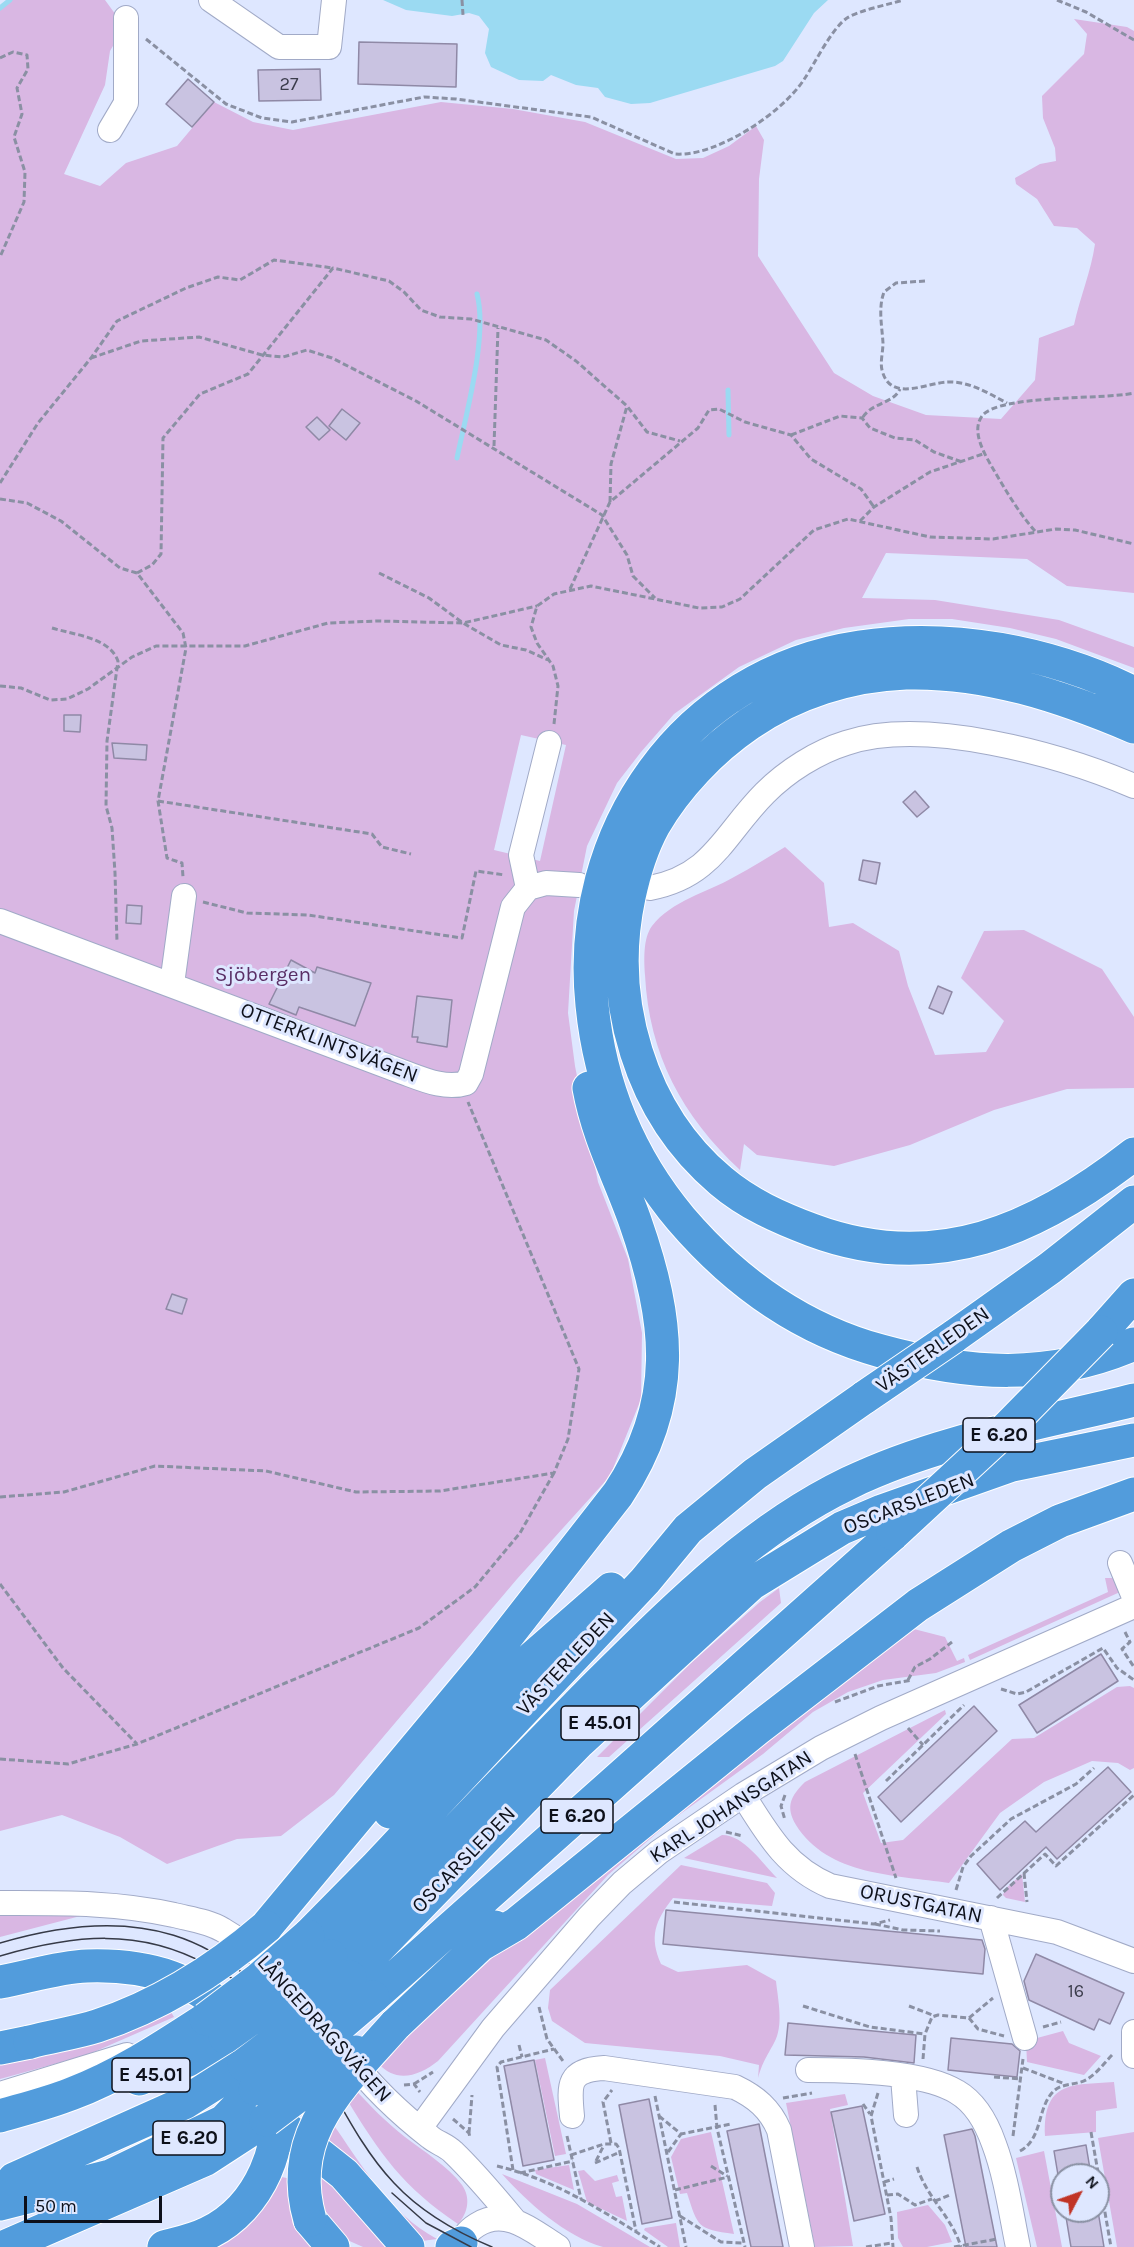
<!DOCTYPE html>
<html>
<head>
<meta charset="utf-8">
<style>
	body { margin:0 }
	#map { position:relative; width:1134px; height:2247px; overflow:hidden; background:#dee7ff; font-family:Karla,sans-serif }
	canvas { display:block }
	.north { position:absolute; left:1050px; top:2163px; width:60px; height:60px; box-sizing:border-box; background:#dee7ff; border:2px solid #8a91a3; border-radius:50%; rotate:49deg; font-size:16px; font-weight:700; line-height:24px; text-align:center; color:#0d101a }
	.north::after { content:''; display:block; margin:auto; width:21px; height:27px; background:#c13426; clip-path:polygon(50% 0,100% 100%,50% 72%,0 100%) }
	.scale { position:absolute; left:24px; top:2196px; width:138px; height:27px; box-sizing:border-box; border:3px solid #0d101a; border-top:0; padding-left:8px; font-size:18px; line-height:21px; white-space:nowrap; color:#0d101a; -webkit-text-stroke:4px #dee7ff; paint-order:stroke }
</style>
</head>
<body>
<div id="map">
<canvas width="1134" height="2247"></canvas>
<div class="north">N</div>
<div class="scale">50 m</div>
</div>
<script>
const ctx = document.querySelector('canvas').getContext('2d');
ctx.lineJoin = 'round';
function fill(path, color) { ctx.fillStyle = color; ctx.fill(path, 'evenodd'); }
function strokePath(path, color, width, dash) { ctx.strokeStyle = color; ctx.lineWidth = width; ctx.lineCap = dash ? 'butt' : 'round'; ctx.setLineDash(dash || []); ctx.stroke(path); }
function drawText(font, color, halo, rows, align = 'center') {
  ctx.font = font + ' Karla,sans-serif'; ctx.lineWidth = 6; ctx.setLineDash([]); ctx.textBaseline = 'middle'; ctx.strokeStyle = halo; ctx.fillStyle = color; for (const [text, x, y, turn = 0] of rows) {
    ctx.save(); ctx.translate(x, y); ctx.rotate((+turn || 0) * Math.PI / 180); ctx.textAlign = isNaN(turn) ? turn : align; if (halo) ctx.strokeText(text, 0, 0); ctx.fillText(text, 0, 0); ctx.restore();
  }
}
fill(new Path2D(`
	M11,0h94l16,22 -1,12 -10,17 -5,34 -41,89 36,12 26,-23 51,-17 37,-44 39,20 40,8 148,-28 72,7 72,13 91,37 27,-1 26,-12 27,-20 8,14 -5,39 -1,77 76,117 39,23 53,19 75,4 34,-39 4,-42 35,-13c6,-28 17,-53 21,-81l-18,-16 -23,-2 -17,-27 -21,-15 -1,-6 25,-14 16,-3 -1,-13 -12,-30 -1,-22 42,-42 3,-20 -13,-15 53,8 7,4v562l-67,-7 -40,-27 -141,-6 -24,45 73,2 124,20 75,27v21l-78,-29 -46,-11 -58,-9h-43l-65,9 -48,12 -57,27 -65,47 -33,38 -24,31 -30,63 -13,65 -6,102 7,53 23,116 30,77 14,74 -1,66 -31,77 -93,103 -183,216 -53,41 -44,3 -70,25 -47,-27 -58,-22 -62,16v-1823zM521,735l45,10 -26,116 -46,-11z
	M785,847l39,36 5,44 24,-4 46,28 9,35 27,69 51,-3 18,-31 -43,-43 23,-47 40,-1 78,39 32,48v71l-67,1 -73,21 -84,35 -76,21 -77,-11 -13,-11 -4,26c-58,-54 -91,-116 -95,-195 -1,-15 -2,-37 7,-49 19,-25 56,-34 82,-49 17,-9 34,-20 51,-30z
	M1105,1578h8l7,14 -150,68 -2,-5 140,-63z
	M779,1588l2,15 -172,154h-12l93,-93 70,-62z
	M910,1628l35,9 12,24 7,-3 1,4 -29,11 -53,7 -35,12 -35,20 -50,42 -91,66 -64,55 -170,186c-19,15 -42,23 -60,2l150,-138z
	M1130,1686l4,2v80l-4,2 -12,-7 -26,-2 -48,21 -44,31 -51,70c-53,-8 -121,-7 -153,-58 -11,-19 -5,-29 9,-43l140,-72 1,4 -83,79 18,50 22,-3 109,-101 22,-1 83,-51z
	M722,1835c22,0 40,28 55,43l-93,-20z
	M681,1865l86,18 8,10 -3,13 -99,-8c-18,23 -24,39 -12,66l17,8 69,-7 29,16c2,19 8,45 -2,62 -8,15 -11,18 -16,35l1,-13 -39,-9 -135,-13 -33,-22 -4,-13 2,-18z
	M1022,1874l3,28 -19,-4 -3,-3 2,-6z
	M0,1912l88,2 -88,23z
	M171,2012l3,5 -87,38 -87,24v-15l61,-15z
	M1063,2031l6,12 32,13 -17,19 -57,-13 -1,-21z
	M545,2058l21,96 -11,2 -20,-96z
	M1114,2082l3,26 -21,3v21l-51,4c-2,-55 26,-51 69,-54z
	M354,2088c15,17 33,35 51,49 18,14 43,29 57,48 9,13 6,28 -4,39 -55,-37 -78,-70 -112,-126z
	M845,2094l3,11 -18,4 23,137 -38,1 -29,-144z
	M331,2121c30,43 58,92 106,118l-15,2 -101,-97z
	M711,2132l23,102c-37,-5 -36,-7 -47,-41l-7,1 -9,-37 10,-18z
	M1134,2132v115h-17l-19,-109z
	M1044,2151l18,96h-25l-21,-89z
	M316,2160l80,87h-33l-18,-8 -24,-26z
	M569,2165l5,25 -38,-16 -1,-4z
	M584,2170l11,11 22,-6 2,6 -7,2 4,14 6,-1 5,25 -40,-19 -9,-31z
	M502,2174l75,30 73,43c-14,0 -33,0 -47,0 -38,-11 -75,-44 -101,-73z
	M281,2177l6,1 6,39 18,30h-100z
	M928,2205l17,20 7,17 -25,5h-24l-5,-9 -1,-26z
	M676,2223l4,24h-12l-24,-17 1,-2z`), '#d9b7e3');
fill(new Path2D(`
	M383,0h445l-14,13 -31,48 -8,5 -125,37 -19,1 -26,-7 -7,-9 -22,-3 -25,-10 -8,6 -24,-1 -28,-13 -6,-14 4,-24 -10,-13 -10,-3 -17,3 -46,-6z`), '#9bdaf2');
strokePath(new Path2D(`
	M0,8l10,-8
	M728,390l1,45
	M457,458c9,-44 31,-122 20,-164`), '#9bdaf2', 5);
const building = new Path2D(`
	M359,42l98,2 -1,43 -98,-3z
	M320,69l1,31 -62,1 -1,-31z
	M188,79l26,23 -22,25 -26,-23z
	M342,409l18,14 -14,17 -17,-14z
	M317,417l13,13 -11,10 -13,-13z
	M64,715h17l-1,17 -16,-1z
	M112,743l35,2 -1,15 -32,-2z
	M915,791l14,16 -12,10 -14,-15z
	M863,860l17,3 -4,21 -17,-4z
	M127,905l15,1 -1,18 -15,-1z
	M291,960l24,13 2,-6 54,16 -16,43 -56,-19 -3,8 -27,-11z
	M938,986l14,6 -9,22 -14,-6z
	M417,996l35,4 -5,47 -30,-5 1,-5h-6z
	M172,1294l15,5 -5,15 -16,-5z
	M1101,1654l17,27 -81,52 -18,-28z
	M974,1706l23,25 -96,91 -23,-25z
	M1108,1767l23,25 -74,67 -11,-12 -46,43 -23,-26 48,-43 11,11z
	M666,1910l316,30 3,9 -2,25 -320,-30z
	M1036,1954l88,39 -14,31 -11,-5 -5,11 -65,-30 -5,-19z
	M788,2023l128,12 -2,28 -50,-6 -79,-2z
	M951,2038l61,6 8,7 -3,26 -69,-7z
	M534,2060l20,100 -31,6 -19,-100z
	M649,2099l23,119 -30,6 -23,-119z
	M862,2106l23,108 -31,7 -23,-109z
	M759,2124l24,123h-32l-24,-116z
	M972,2129l3,7 22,111h-31l-22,-112z
	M1086,2145l5,30h-33l-4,-24z
	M1065,2211h33l6,36h-33z`);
fill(building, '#c9c3e1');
strokePath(building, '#8f89a6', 1.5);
const minor = new Path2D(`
	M211,0l68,47h50l5,-47
	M110,130l16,-27v-85
	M549,743l-28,112 7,33 18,-5 33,2
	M650,888c63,-12 74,-54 115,-95 22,-22 52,-41 81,-50 79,-26 213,11 288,43
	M0,921l400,150c20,7 44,19 66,12l5,-9 42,-167 15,-19
	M172,984l12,-88
	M1120,1563l14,34
	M743,1795c25,40 43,72 87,91l227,46 77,29
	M0,1903c60,0 116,-1 174,12 16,4 34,6 49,15 23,13 43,30 60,49
	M991,1918l34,120
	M1134,2032v24
	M348,2056c24,31 51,57 82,81 7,6 16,8 23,15 22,21 41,44 61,68
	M808,2070c40,0 115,1 149,22 19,11 30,32 37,52 12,32 17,69 24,103
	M903,2077l3,38
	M0,2094l127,-39
	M572,2116c-3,-31 -5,-46 32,-48l131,19c21,10 35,22 44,43l23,117
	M420,2128l73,-100 96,-111 33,-34 37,-31 84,-57 78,-47 60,-30 253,-112
	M460,2247c2,-9 9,-17 17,-22 29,-19 57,7 81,22`);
const highway = new Path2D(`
	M1134,693c-83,-41 -183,-60 -274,-46 -176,26 -286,185 -268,358 8,80 37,152 89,214 54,63 119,110 200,132 87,24 168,30 253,-7
	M1134,727c-73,-31 -148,-56 -228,-54 -56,2 -112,20 -157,51 -38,26 -72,62 -95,101 -12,22 -20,48 -25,72 -22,103 11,216 92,284 27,23 59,37 91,49 123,46 225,0 322,-76
	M1101,1332l33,-37
	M953,1337l97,-69 84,-66
	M390,1812l126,-140 95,-83
	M266,1927l220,-264 132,-169c61,-92 52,-173 17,-273 -16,-45 -37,-84 -46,-133
	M308,1936l69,-70 268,-285 43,-52 67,-55 110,-77
	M480,1945l36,-21 241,-195 161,-124 93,-59 49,-25 74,-27
	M331,1956c89,-86 173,-177 261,-266 78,-77 157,-159 257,-207 89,-43 190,-59 285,-83
	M350,1977l229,-235 172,-158 91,-56 40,-17 130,-46 122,-25
	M0,1982c28,-5 58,-15 87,-16 61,-2 113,13 154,59
	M373,1997l520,-463
	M395,2025l85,-80 15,-18
	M0,2048l30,-6
	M139,2079l49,-19 37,-23
	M0,2116c24,-7 48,-13 71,-22 48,-18 92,-47 135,-75
	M287,2129l57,45 64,73
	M14,2179l170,-76 60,-38
	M0,2204l110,-28 114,-55 31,-32
	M310,2220l23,27
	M4,2247l202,-88 60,-39
	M164,2247c15,-4 30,-7 44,-14 52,-25 79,-90 66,-144
	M452,2247l9,-4`);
strokePath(minor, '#a1aac7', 26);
strokePath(highway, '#fff', 35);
strokePath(new Path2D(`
	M462,0l1,15
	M1057,0l29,12 48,28
	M146,39l80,65 36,14 30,4 132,-25 32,2 135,18 84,37c41,3 108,-41 130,-76 10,-15 27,-50 42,-60 13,-8 40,-13 56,-18
	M0,58l13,-6 14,3 1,14 -11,19 5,26 -8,23 11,35 -1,30 -24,55
	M925,281l-29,2 -12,9c-6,16 -2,34 -1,51 0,9 -3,19 -1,27 8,33 44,13 65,12 22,-1 41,11 60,21
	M91,358l50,-17 58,-4 63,18 21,2 24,-7 25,8 84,43 186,114 25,40 6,21 22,22
	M863,417c10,-15 30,-13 37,-28
	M791,435l49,-19 22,2 8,10 25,10 20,2 19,12 28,10
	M494,446l4,-118
	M0,483l38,-60 53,-65 26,-37 69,-33 32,-11 22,3 34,-20 59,8
	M0,499l27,4 34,18 59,47 17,5 46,60 3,15 -28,153 9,57 15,5 1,14
	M610,502l1,-38 16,-58
	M860,521l14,-14 56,-35 53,-18
	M1035,531c-17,-19 -30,-42 -43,-64 -8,-14 -21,-36 -10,-51 17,-22 121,-16 152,-23
	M137,573l15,-8 9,-11 2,-116 37,-44 48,-20 85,-106 56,13 15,11 17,18 19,7 31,2 75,21 30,21 51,45 20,26 33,9
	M379,573l50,25 34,25 38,22 25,5 22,10
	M570,589l40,-87 88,-74 11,-18 10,-1 26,13 46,13 20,24 50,30 13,18
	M52,628c22,7 57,9 66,33l-11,80 -1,65 6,22 3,45 2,69
	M0,686l21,2 29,12 17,-1 21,-10 44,-32 24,-11h89l83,-23 50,-2 85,2 74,-17
	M554,724l4,-38 -5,-20 -16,-23 -6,-16 6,-21 17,-12 37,-8 108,22 23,-1 18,-8 74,-69 34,-11 82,18 63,2 63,-10 19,1 59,14
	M158,801l214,33 10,13 29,7
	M203,902l44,11 61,2 154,23 14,-67 29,4
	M0,1497l64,-5 91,-26 111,5 90,21 84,-1 114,-18 14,-34 11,-70 -111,-267
	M0,1584l63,84 74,76
	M1125,1632l5,10 -8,7 12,18
	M908,1680l7,-13 15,-8 22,-17
	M1001,1689l16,5 9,-2 77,-44 14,20 17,12
	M835,1702l43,-16 34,-6
	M908,1728l15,17
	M855,1754l41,124
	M0,1759l68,5 69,-20 282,-116 56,-41 45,-54 34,-60
	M886,1781l78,-76
	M785,1795l-4,11 4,14
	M726,1832l17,4
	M1024,1873l3,29
	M956,1890l7,-23 8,-11 40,-37 65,-35 18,-16
	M997,1898l48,-44 11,12 78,-71
	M674,1902l200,22 16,-4
	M875,1924l28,6 37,1
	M803,2006l67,21 55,7
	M909,2006l26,10
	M539,2007l8,32 16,22
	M969,2018l9,11 26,7
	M1043,2027l18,-5
	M519,2045l3,12
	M923,2059l2,-25 7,-17 6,-2 31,3 24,-20
	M1023,2068l42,16
	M994,2077l27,2
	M414,2084l19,-12
	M404,2085l10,-1 6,8
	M878,2093l-7,23 20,102 2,29
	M655,2096l31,151
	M783,2098l29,-5
	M863,2104l7,10
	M715,2105l2,23 28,119
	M659,2116l22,18 50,-10
	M453,2119l16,14 1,5
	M1091,2132l20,115
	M469,2133l3,-38
	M567,2136l14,63
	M1013,2136l10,-77
	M611,2143l-8,-41 9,-12
	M1020,2151c22,-12 17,-39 31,-57 10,-13 26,-7 38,-16 9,-6 16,-16 24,-24
	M668,2152l13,-18
	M571,2155l33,-11h12l3,4 17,83
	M596,2161l8,-16
	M595,2163l25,-11
	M497,2166c60,14 112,49 163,81
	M711,2166l16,10
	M917,2167c10,31 35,50 44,80
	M513,2170l-16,-103 4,-5 53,-13
	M520,2173l53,-12
	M884,2182l10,-3
	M675,2190l53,-13
	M887,2195l11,-1 17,11 17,-6
	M935,2201l15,-6
	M680,2216l41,26 23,1
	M866,2247l26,-4
	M954,2247l43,-8`), '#8a90a3', 3, [6, 3]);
strokePath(minor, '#fff', 24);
strokePath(highway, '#529cdc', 33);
strokePath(new Path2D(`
	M0,1943c132,-39 229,-16 306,103 29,45 51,98 88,137 27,29 62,49 98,64
	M0,1956c73,-21 139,-29 208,9 14,7 27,14 39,24
	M392,2193l34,30 45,24`), '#363a47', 1.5);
const highwayBridge = new Path2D(`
	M865,1397l88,-60
	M893,1534l107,-99 101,-103
	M206,2019l53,-40 49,-43
	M225,2037l56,-40 50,-41
	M30,2042c22,-6 45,-9 67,-16 64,-21 119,-56 169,-99
	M244,2065l56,-42 50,-46
	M255,2089l63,-45 55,-47
	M266,2120l90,-68
	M310,2220c-25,-86 32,-135 85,-195`);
strokePath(highwayBridge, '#fff', 35, []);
strokePath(highwayBridge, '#529cdc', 33);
drawText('18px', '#3c3d4c', null, [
	["27",289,85],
	["16",1076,1992]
]);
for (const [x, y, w] of [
	[999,1435,72],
	[600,1723,78],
	[577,1816,72],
	[151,2075,78],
	[189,2138,72]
]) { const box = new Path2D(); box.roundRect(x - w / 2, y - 17, w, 34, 4.5); ctx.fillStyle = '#dee7ff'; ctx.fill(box); strokePath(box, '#0d101a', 1.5); }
drawText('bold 20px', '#0d101a', null, [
	["E 6.20",999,1435],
	["E 45.01",600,1723],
	["E 6.20",577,1816],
	["E 45.01",151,2075],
	["E 6.20",189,2138]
]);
drawText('21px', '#5a2f66', '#dee7ff', [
	["Sjöbergen",263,975]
]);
drawText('21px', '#0d101a', '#dee7ff', [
	["OTTERKLINTSVÄGEN",329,1043,21],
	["VÄSTERLEDEN",933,1350,-35],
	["OSCARSLEDEN",909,1504,-21],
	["VÄSTERLEDEN",566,1664,-47],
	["KARL JOHANSGATAN",731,1807,-33],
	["OSCARSLEDEN",464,1860,-46],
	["ORUSTGATAN",921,1904,12],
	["LÅNGEDRAGSVÄGEN",324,2029,48]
]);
</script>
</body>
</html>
